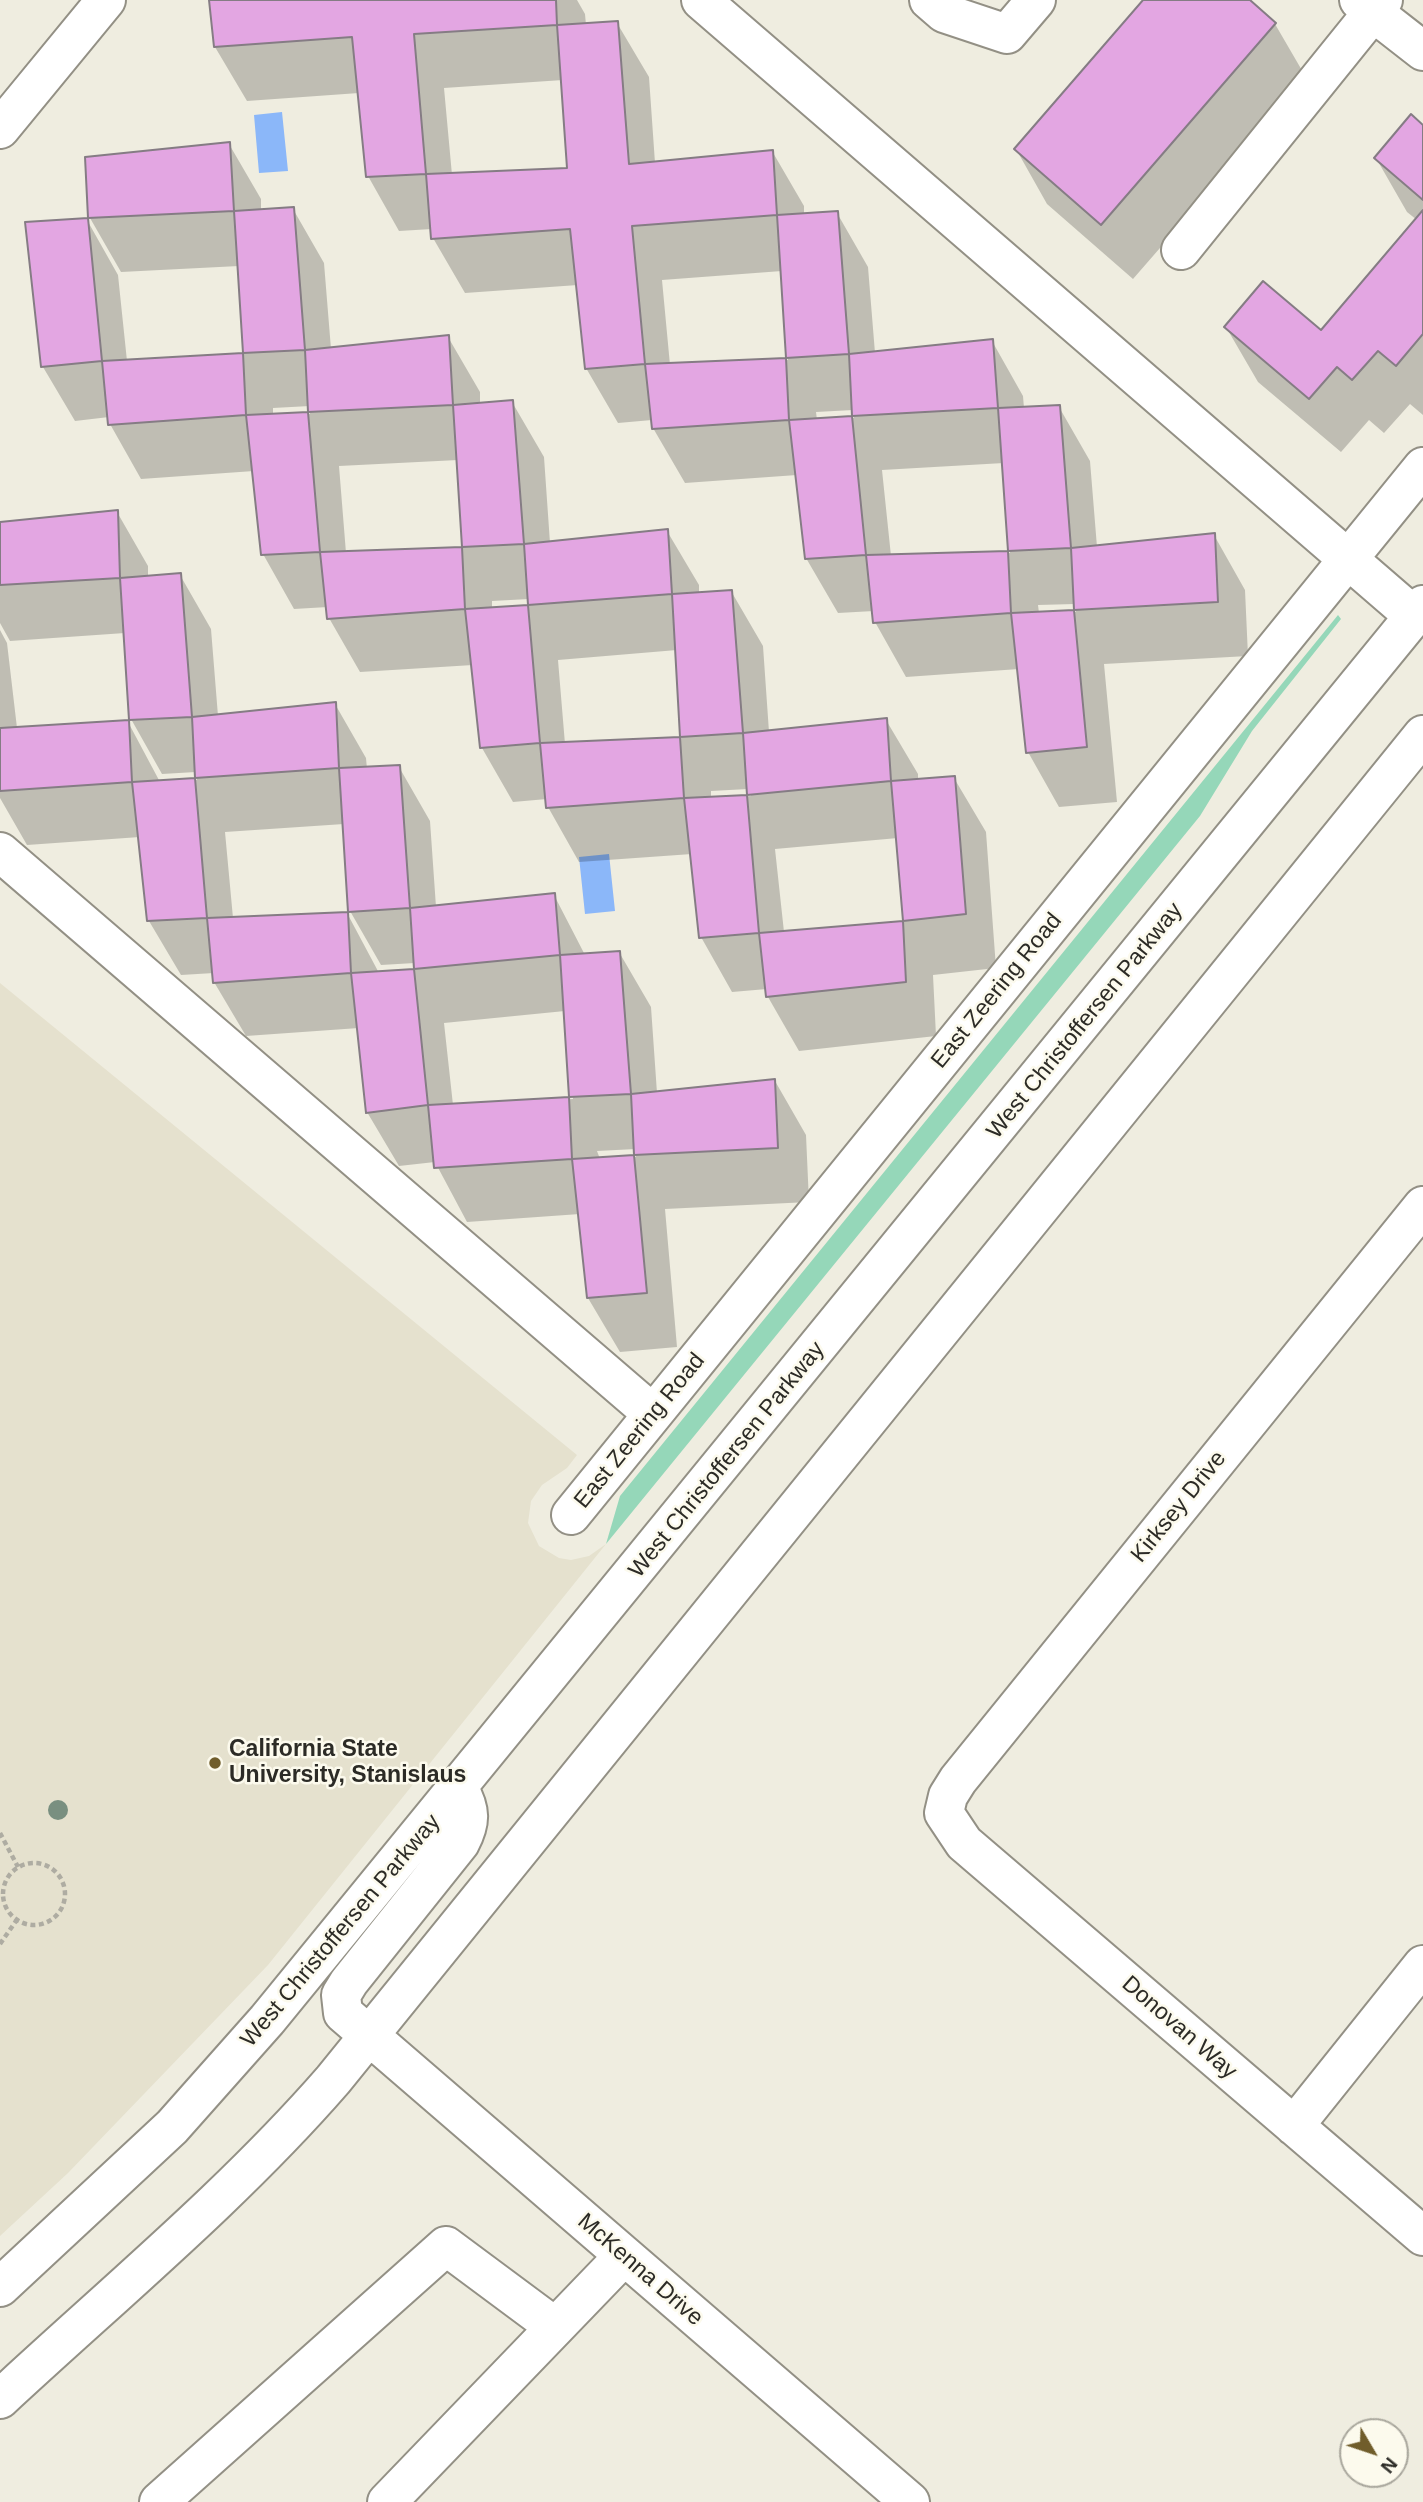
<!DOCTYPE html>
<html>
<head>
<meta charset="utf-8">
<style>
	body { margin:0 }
	#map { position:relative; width:1423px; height:2502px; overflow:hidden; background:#efede0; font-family:Helvetica,sans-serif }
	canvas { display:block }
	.north { position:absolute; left:1339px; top:2418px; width:70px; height:70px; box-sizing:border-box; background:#fcfaed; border:2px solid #a9a79d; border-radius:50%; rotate:129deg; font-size:19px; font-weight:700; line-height:28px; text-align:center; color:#2c2b26 }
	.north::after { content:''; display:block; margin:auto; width:24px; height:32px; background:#705d2b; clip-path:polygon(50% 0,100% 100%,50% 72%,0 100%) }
</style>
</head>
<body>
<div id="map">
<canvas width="1423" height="2502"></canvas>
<div class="north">N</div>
</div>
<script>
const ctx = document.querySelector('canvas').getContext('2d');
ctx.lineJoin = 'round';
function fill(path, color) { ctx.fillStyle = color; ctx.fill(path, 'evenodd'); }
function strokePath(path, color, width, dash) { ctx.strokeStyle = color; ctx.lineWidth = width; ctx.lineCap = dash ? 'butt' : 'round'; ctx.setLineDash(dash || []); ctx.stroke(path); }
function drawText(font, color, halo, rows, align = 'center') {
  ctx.font = font + ' Helvetica,sans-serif'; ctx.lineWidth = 5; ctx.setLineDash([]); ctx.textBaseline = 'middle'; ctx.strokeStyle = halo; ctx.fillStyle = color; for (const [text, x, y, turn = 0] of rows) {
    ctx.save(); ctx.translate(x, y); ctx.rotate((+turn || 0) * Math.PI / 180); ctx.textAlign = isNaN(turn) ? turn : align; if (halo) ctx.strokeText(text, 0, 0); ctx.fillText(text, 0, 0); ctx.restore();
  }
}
fill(new Path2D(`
	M0,983l577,472 -10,13 -25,17 -11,16 -3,22 11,23 20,12 12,2 18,-4 17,-12 -338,421 -200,208 -68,63z`), '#e5e1ce');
fill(new Path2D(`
	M1338,615l3,4 -89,112 -52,85 -594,728 14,-48z`), '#95d7b9');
fill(new Path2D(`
	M282,112l6,59 -29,2 -5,-58z
	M609,854l6,57 -30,3 -6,-57z`), '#8bb7f9');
fill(new Path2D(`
	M211,0h366l8,14 1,11 31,-2 32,54 6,86 117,-12 32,55v9l33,-2 31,54 7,86 117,-12 31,55 1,12 35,-1 31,54 7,86 117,-12 31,55 3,66 -144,8 13,138 -58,5 -31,-55 -9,-83 -113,8 -31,-55 -1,-11 -36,2 -32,-55 -9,-83 -112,8 -32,-55 -1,-8 -34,3 -32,-55 -8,-83 -113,8 -32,-55 -1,-9 -33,2 -31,-55 -9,-83 -112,8 -32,-54zM563,80l6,89 -117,6 -8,-87zM782,271l6,89 -118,5 -8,-85zM853,410l1,8 -37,2 -1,-8zM1004,463l6,90 -119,3 -9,-86zM1075,604l1,8 -37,1 -1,-8z
	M1145,0h102l28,24 32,55 -174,200 -86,-75 -31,-55z
	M1423,127v288l-13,-11 -26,29 -15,-13 -28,32 -83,-70 -32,-55 95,6 96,-113 -10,-8 -31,-54z
	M229,144l32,55v12l32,-2 31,54 7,86 117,-12 32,55v13l32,-3 32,55 6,86 117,-12 32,54v9l32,-3 32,55 6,86 117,-12 32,54v7l36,-3 32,54 10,136 -63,7 3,61 -137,15 -31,-54 -1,-8 -35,3 -31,-55 -9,-83 -113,8 -31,-55 -1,-8 -34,3 -31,-54 -9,-83 -113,7 -31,-54 -1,-11 -34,2 -31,-55 -9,-83 -113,8 -31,-55 -1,-7 -34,4 -32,-54 -16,-143 60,-4 31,55 9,86 117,-6 -5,-89 -118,6 -31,-54 -3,-60zM310,406v8l-37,1v-7zM458,460l5,89 -117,4 -7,-87zM529,599v8l-37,2v-8zM677,650l5,88 -117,6 -7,-84zM748,789l3,7 -40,3v-8zM898,838l6,85 -120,9 -9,-83z
	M117,512l31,54v11l32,-2 31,54 7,87 117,-12 31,54 1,11 32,-2 31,54 6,86 118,-12 31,60 34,-3 32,55 6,86 118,-12 31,54 3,67 -144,7 12,138 -57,5 -32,-54 -8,-84 -113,8 -32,-60 -36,4 -32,-54 -8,-84 -113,8 -32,-54v-9l-33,2 -32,-54 -9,-84 -113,8 -27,-47v-168l7,13 10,85 111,-6 32,60 37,-2 -1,-8 -34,2 -31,-55 -6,-86 -115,8 -10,-18v-100zM344,824l6,87 31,54 34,-2v8l-36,2 -32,-60 -114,5 -8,-86zM565,1011l8,88 -120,6 -9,-82zM636,1149v8l-36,2 -3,-8z`), '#0003');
const building = new Path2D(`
	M209,0h347l1,25 -143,9 12,140 -60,3 -14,-140 -138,10z
	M1143,0h107l26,23 -175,202 -87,-76z
	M618,21l11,143 144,-14 4,65 -145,11 13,138 -60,5 -15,-140 -139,10 -5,-65 141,-6 -10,-143z
	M1411,114l12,11v75l-49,-42z
	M230,142l4,69 -146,7 -3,-61z
	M294,207l11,143 -62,3 -9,-142z
	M1423,210v124l-27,32 -18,-15 -26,29 -15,-13 -28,32 -85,-72 39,-46 58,49z
	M838,211l11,143 -63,4 -9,-143z
	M88,218l14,143 -61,6 -16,-145z
	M449,335l4,70 -145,7 -3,-62z
	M993,339l5,69 -146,8 -3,-62z
	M243,353l3,62 -138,10 -6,-64z
	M786,358l3,62 -137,9 -7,-65z
	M513,400l11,144 -62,3 -9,-142z
	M1060,405l11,143 -63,3 -10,-143z
	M308,412l12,140 -59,3 -15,-140z
	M852,416l14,139 -61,4 -16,-139z
	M118,510l2,68 -120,7v-63z
	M668,529l4,65 -144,11 -4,-61z
	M1215,533l3,69 -144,8 -3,-62z
	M462,547l3,62 -138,10 -7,-67z
	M1008,551l3,62 -138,10 -7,-68z
	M181,573l11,144 -63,3 -9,-142z
	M732,590l11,143 -63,4 -8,-143z
	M528,605l12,138 -60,5 -15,-139z
	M1074,610l13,137 -61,6 -15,-140z
	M336,702l3,66 -144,10 -3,-61z
	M887,718l4,63 -144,14 -4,-62z
	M129,720l3,62 -132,9v-63z
	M680,737l4,61 -138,10 -6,-65z
	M400,765l10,143 -62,4 -9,-144z
	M955,776l11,138 -63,7 -12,-140z
	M195,778l12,140 -60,3 -15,-139z
	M747,795l12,138 -60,5 -15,-140z
	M555,893l5,62 -146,14 -4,-61z
	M348,912l3,61 -138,10 -6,-65z
	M903,921l3,61 -140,15 -7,-64z
	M620,951l11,143 -62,3 -9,-142z
	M414,969l14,136 -62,8 -15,-140z
	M775,1079l3,69 -144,7 -3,-61z
	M569,1097l3,62 -138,9 -6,-63z
	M634,1155l13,138 -60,5 -15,-139z`);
fill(building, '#e3a6e2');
strokePath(building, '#857c84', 2);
const minor = new Path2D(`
	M701,0l713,616
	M929,0l15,13 63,21 29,-34
	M1383,0l-10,12 50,39
	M0,129l106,-129
	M1181,250l192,-238 -14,-12
	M0,852l653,562
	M1423,1206l-465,574 -10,16 -4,17 20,30 459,393
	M571,1515l852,-1048
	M459,1789c12,21 12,33 1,54l-111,139 -8,13 2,18 567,489
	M1294,2126l129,-161
	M0,2287l172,-160 95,-107 1156,-1415
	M0,2399c112,-104 233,-204 333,-319l1090,-1345
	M159,2502l287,-256 109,81
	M387,2502l237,-246`);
strokePath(minor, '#939085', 42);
strokePath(new Path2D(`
	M0,1833l18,34
	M3 1894a31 31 0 1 1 62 0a31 31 0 1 1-62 0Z
	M0,1944l16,-23`), '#aeaca2', 4.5, [5, 3.5]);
strokePath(minor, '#fff', 38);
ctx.fillStyle = '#798f80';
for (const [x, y] of [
	[58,1810]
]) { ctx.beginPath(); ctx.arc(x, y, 10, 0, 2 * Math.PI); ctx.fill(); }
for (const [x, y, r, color] of [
	[215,1763,7,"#705d2b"]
]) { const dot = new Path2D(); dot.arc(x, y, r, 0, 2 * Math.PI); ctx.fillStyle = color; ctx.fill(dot); strokePath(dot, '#fcfaed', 2.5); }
drawText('23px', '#2c2b26', '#fcfaed', [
	["East Zeering Road",997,991,-51],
	["West Christoffersen Parkway",1085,1021,-51],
	["East Zeering Road",640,1431,-51],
	["West Christoffersen Parkway",727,1460,-51],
	["Kirksey Drive",1179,1507,-51],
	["West Christoffersen Parkway",341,1931,-50],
	["Donovan Way",1179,2028,41],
	["McKenna Drive",640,2270,41]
]);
drawText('bold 23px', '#2c2b26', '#fcfaed', [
	["California State",229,1750],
	["University, Stanislaus",229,1776]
], 'left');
</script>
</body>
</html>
